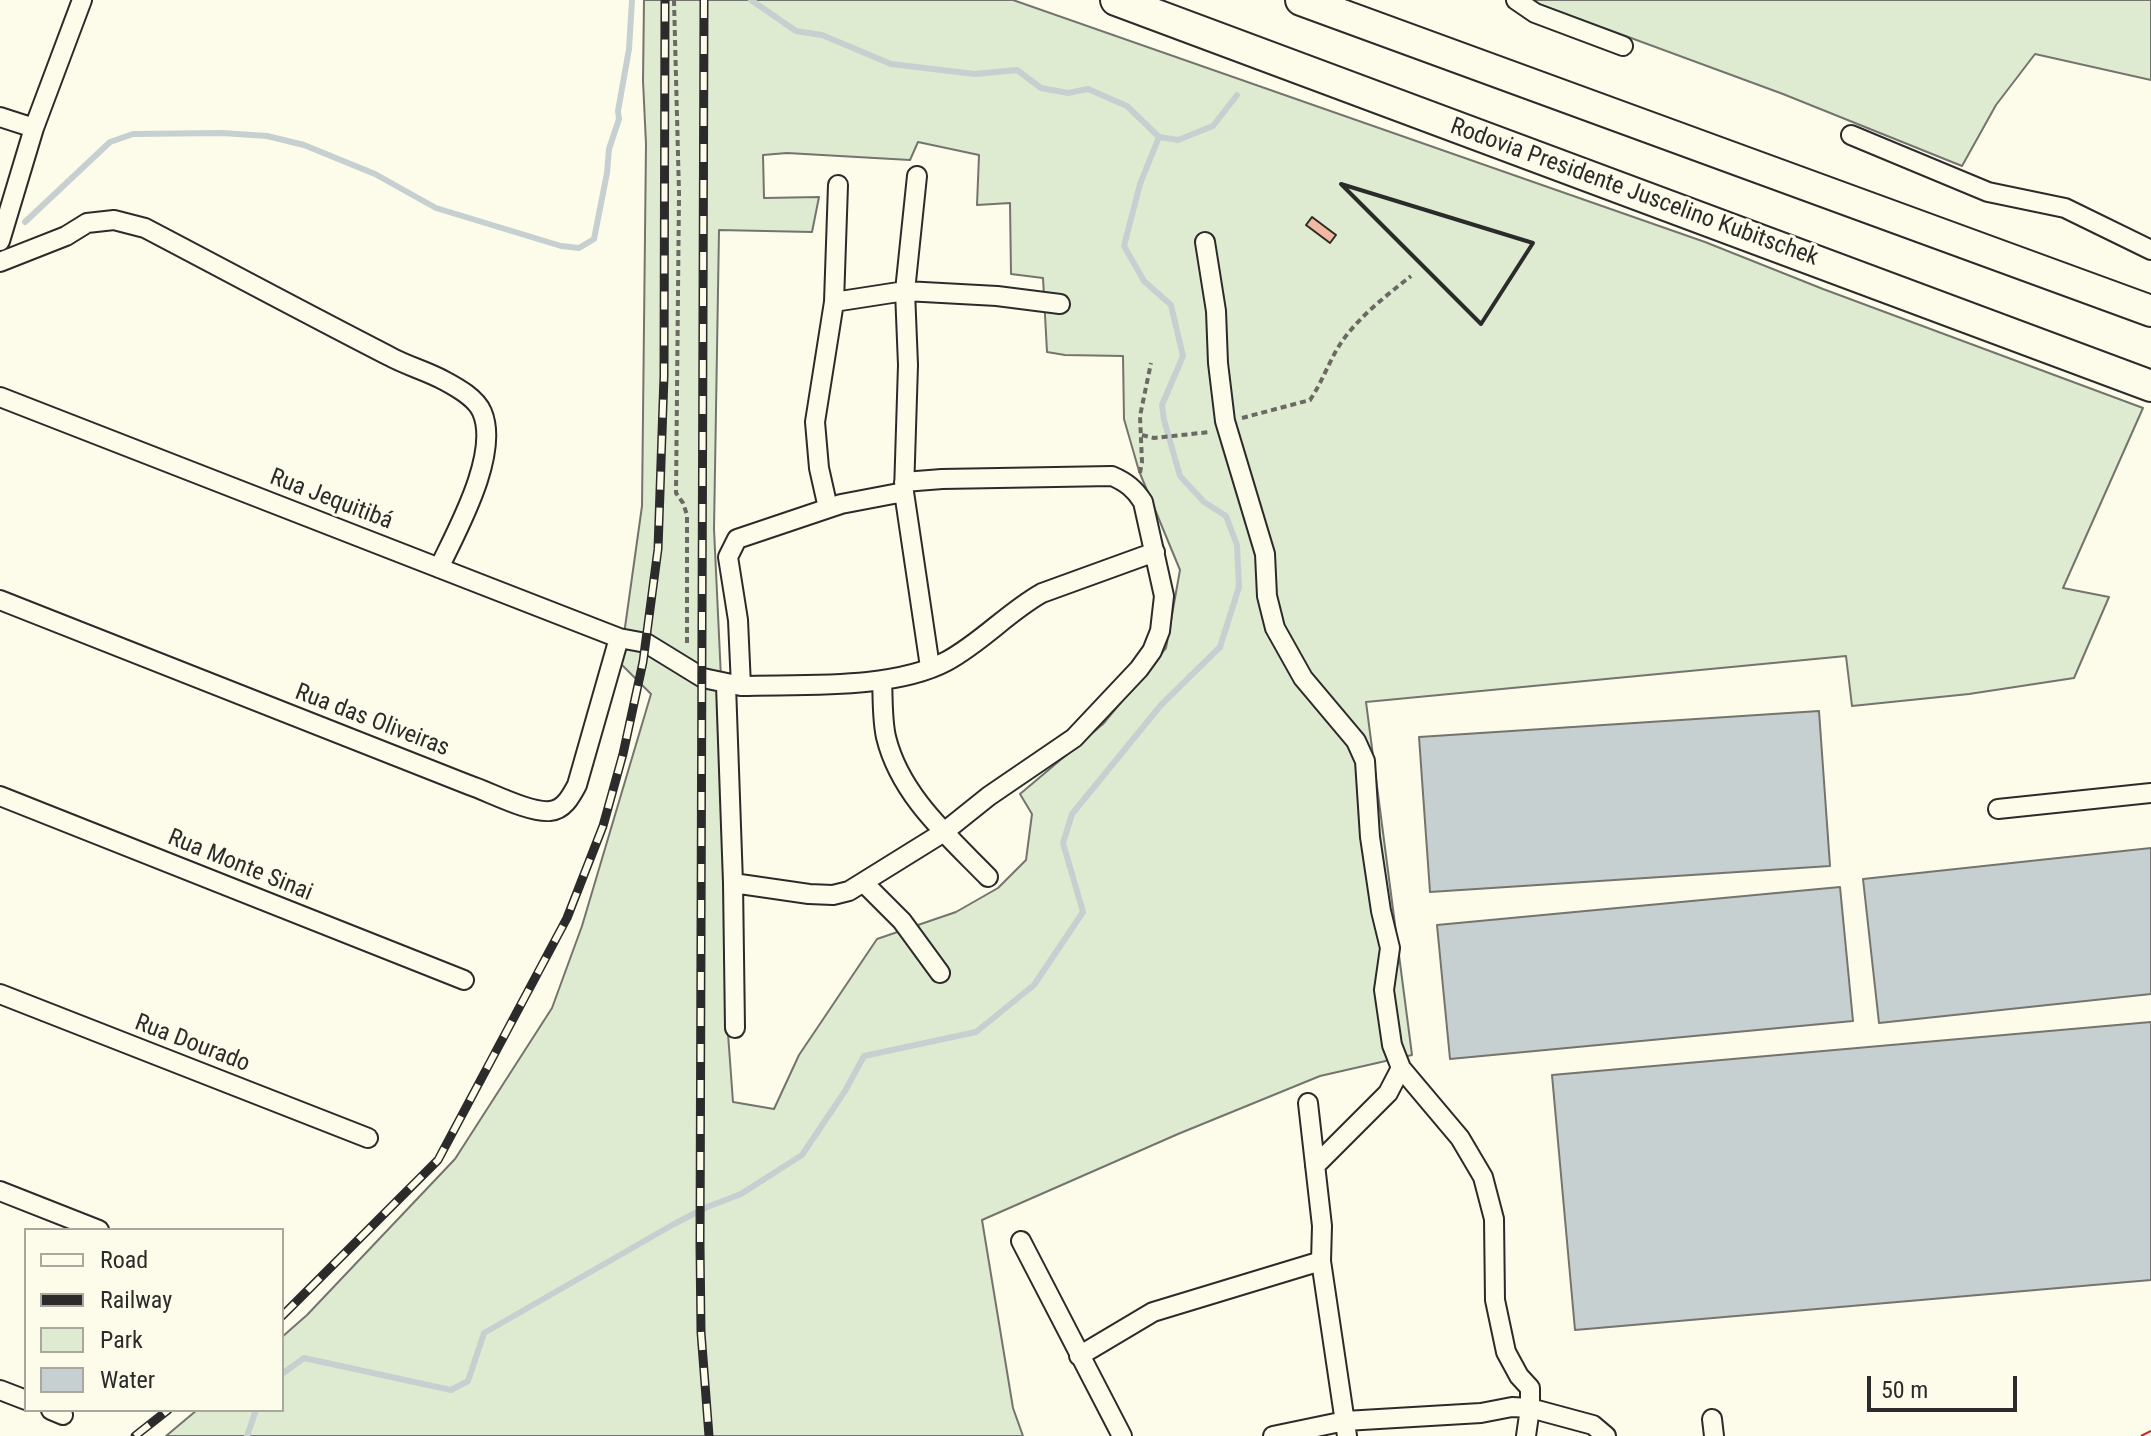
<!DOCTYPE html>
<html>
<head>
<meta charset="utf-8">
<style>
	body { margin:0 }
	#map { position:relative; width:2151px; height:1436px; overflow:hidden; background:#fdfbea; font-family:"Roboto Condensed",sans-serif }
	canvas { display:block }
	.legend { position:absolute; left:24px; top:1228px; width:260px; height:184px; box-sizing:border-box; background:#fdfbea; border:2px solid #a9a89e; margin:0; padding:10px 14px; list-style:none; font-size:24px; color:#2b2b2b }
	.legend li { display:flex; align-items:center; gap:16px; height:40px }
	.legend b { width:40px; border:2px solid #a9a89e }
	.scale { position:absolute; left:1867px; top:1376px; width:150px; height:36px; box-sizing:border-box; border:4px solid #2b2b2b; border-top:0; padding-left:10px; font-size:24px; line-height:28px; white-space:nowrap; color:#2b2b2b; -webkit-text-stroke:6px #fdfbea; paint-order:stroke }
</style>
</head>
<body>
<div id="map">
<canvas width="2151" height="1436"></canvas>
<ul class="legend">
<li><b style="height:10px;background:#fdfbea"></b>Road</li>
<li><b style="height:10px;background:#2b2b2b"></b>Railway</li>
<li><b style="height:22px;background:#deebd1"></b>Park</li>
<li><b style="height:22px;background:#c7d0d0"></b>Water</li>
</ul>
<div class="scale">50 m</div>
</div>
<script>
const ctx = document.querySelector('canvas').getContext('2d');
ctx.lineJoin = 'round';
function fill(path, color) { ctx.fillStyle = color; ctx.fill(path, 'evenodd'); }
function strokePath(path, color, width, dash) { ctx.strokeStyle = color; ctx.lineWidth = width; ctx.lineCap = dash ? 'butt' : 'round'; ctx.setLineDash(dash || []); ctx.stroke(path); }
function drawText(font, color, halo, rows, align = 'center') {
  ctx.font = font + ' "Roboto Condensed",sans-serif'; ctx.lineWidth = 6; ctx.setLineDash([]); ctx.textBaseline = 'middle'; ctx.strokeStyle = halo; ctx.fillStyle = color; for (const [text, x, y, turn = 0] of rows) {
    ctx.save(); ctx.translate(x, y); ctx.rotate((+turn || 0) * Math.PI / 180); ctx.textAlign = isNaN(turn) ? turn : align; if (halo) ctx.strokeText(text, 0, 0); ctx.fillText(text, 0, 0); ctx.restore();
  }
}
const green = new Path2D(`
	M644,0h369l692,242 118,47 320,119 -80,180 46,9 -35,81 -105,16 -117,12 -6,-50 -480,46 46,353 -92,21 -142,58 -196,86 31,188 10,28h-857l31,-26h85v-73l25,-22 148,-156 97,-151 30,-82 69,-232 -31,-31 22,-157 4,-362 -3,-63zM918,142l61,13 -2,50 33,-2 1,71 32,4 4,74 18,3 58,1 1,63 15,52 41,99 -14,78 -63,76 -83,70 12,20 -6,46 -28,28 -42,24 -79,27 -78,116 -25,54 -41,-7 -6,-82 -2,-257 -11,-234 5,-299 93,2 7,-35 -55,1 -1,-43 24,-2 123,7z
	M1528,0h623v80l-116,-26 -39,51 -34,61 -179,-72z`);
fill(green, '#deebd1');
strokePath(green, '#74746e', 2);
const water = new Path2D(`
	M1819,711l11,155 -400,26 -11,-155z
	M2151,848v146l-272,29 -16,-144z
	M1840,887l13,134 -403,38 -13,-134z
	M2151,1022v258l-576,50 -23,-255z`);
fill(water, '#c7d0d0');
strokePath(water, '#74746e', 2);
strokePath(new Path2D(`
	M751,0l45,31 26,4 69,29 84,10 42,-4 24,18 27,5 20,-4 39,17 32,31 19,3 35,-14 24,-31
	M25,222l85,-80 23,-8 89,-1 45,3 37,9 71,29 61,34 125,38 18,2 15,-9 13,-66 2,-24 10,-30 -1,-8 11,-62 3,-49
	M282,1374l22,-16 147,32 17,-9 16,-48 190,-109 33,-17 34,-13 61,-39 43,-64 19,-35 112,-24 58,-47 49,-73 -20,-69 9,-29 89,-109 59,-58 19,-60 -2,-42 -11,-29 -22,-14 -24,-26 -16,-56 -2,-15 21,-49 -12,-51 -27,-24 -20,-35 16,-62 19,-47
	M247,1436l9,-26`), '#c7d0d0', 6);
const building = new Path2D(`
	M1312,217l24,18 -6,8 -24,-18z`);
fill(building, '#f2b8a0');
strokePath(building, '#2b2b2b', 2);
const minor = new Path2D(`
	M1516,0l19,13 88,33
	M0,117l34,11
	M1851,135l137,57 77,16 86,42
	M917,176l-12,115 3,74 -4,127 26,175
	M0,241l34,-113 48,-128
	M1205,242l11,69 2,52 7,58 40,133 2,42 8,32 28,50 53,63 9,20 5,76 11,74 9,37 -6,42 8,55 9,23 59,70 23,39 11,42 1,81 11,52 13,24 11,12v20l63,17 13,11
	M0,262l66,-26 21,-13 27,-3 31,8c82,43 162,86 244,128 18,10 38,15 56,25 13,7 31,17 37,31 18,42 -25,118 -43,156
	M834,302l71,-11 92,5 63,8
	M0,397l619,241 27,5 57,35 38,8c61,-2 152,4 206,-25 35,-19 61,-49 95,-68l113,-41
	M828,508l-9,-40 -4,-46 19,-120 4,-117
	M0,600l469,185c21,7 60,28 81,26 14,-1 21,-15 27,-26l42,-147
	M882,680c1,19 0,39 4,57 14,58 62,99 102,140
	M726,685l7,198 2,145
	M741,686l-3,-66 -10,-63 9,-18 104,-35 63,-12
	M0,796l464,184
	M1998,809l153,-16
	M733,883l76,11 24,1 16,-4 95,-59 45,-36 85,-58 65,-69 13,-18 8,-20 4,-35 -21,-94c-8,-13 -17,-20 -31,-26l-170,3 -38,3
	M864,883l38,38 38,52
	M0,994l368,144
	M1308,1103l14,123 -1,35 26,175
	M1315,1166l73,-73 13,-25
	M0,1191l99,39
	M1021,1241l101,195
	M1079,1356l74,-44 168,-51
	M0,1390l26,10
	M51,1410l12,5
	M1712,1419l2,17
	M1273,1436l72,-15 136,-8 31,-6 18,1 -4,28`);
const trunk = new Path2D(`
	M1116,0l1035,386
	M1301,0l850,311`);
strokePath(minor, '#2b2b2b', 22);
strokePath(trunk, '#2b2b2b', 34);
strokePath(new Path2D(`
	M674,0l5,193 -3,300 7,10 4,12v131
	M1242,418l68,-18c13,-19 20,-42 33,-60 18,-25 44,-45 68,-64
	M1142,435l12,3 56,-6
	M1140,473l2,-11 -2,-46 11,-53`), '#6a6964', 4, [6, 4]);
strokePath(minor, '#fdfbea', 18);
strokePath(trunk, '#fdfbea', 30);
const rail = new Path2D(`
	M704,0l-4,1245 1,87 8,104
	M282,1316l156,-156 129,-242 36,-92 20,-72 20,-92 15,-113 6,-173 1,-376
	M135,1436l33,-26`);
strokePath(rail, '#2b2b2b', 9);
strokePath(rail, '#fdfbea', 6, [18]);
strokePath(new Path2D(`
	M1341,184l192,59 -52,81z`), '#2b2b2b', 4);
strokePath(new Path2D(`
	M2141,1436l10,-5`), '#c62828', 2, [28, 6, 4, 6]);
drawText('24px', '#2b2b2b', '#fdfbea', [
	["Rodovia Presidente Juscelino Kubitschek",1634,193,20],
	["Rua Jequitibá",331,500,21],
	["Rua das Oliveiras",372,721,21],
	["Rua Monte Sinai",240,866,22],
	["Rua Dourado",192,1044,21]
]);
</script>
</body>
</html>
